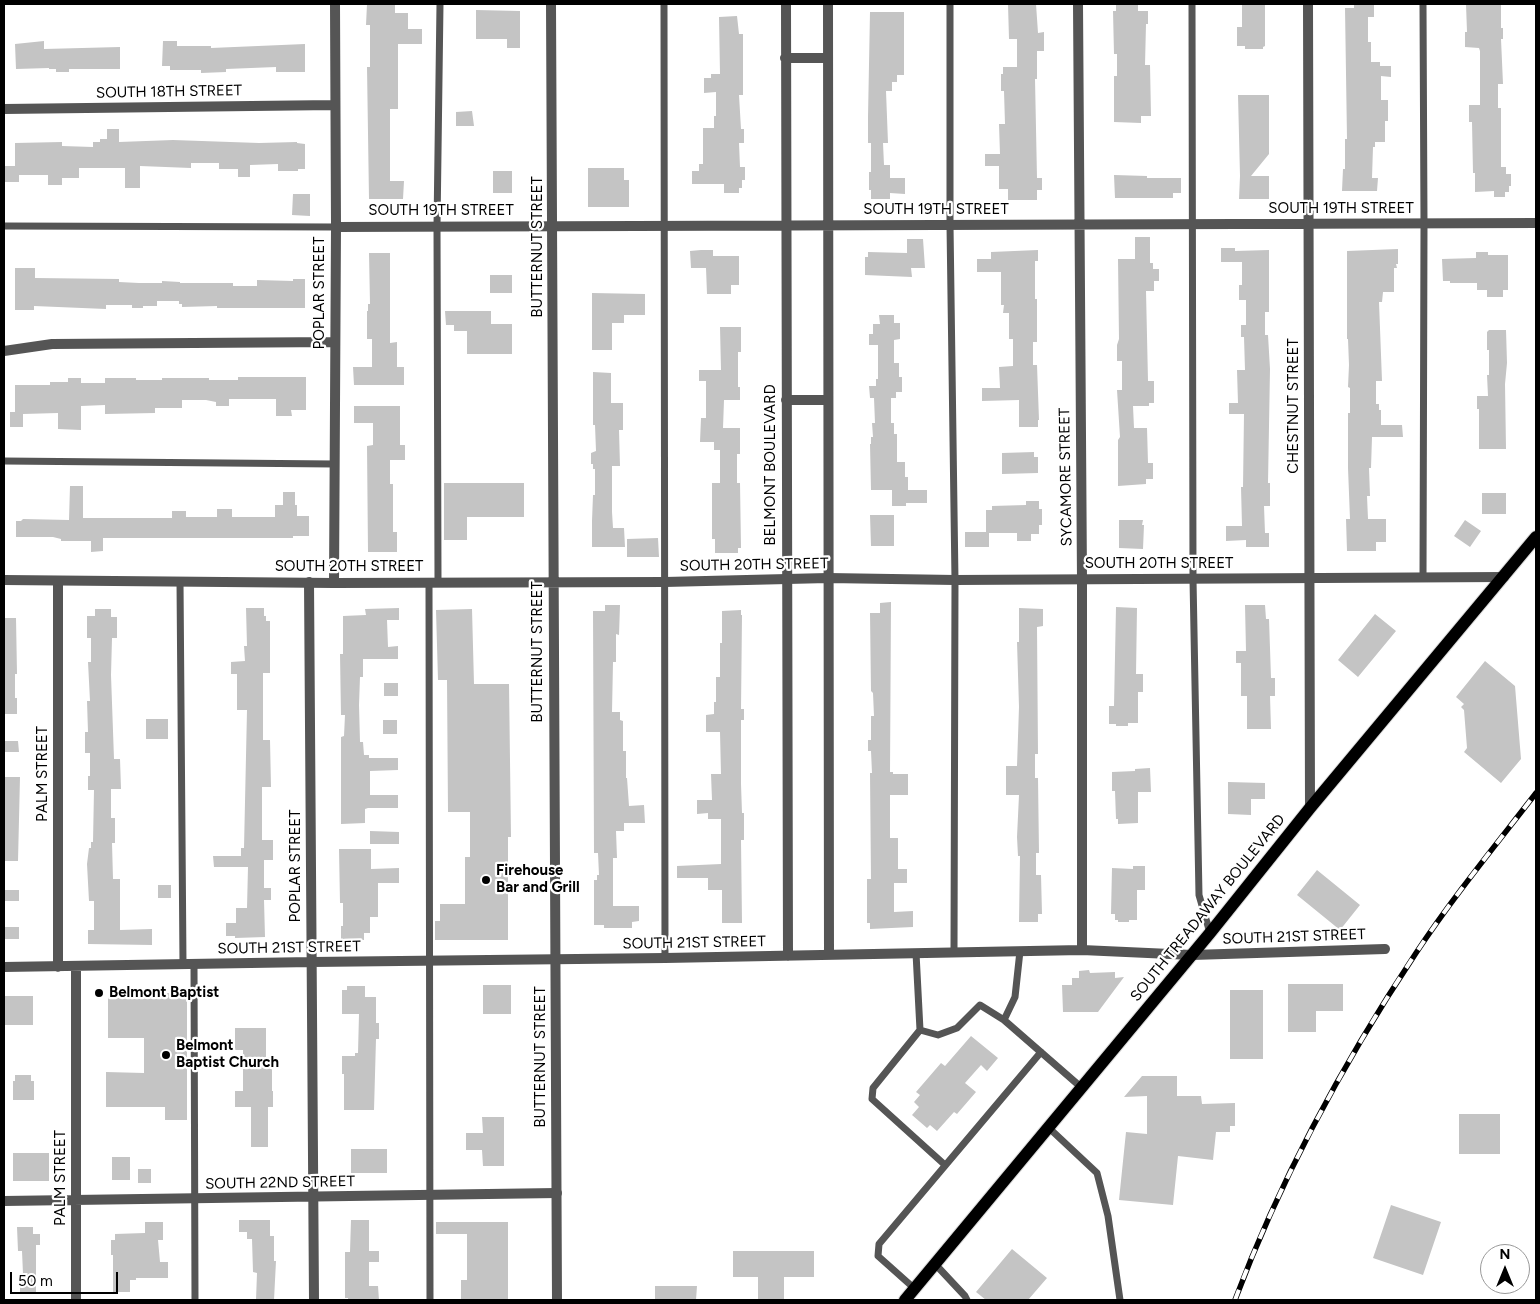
<!DOCTYPE html>
<html>
<head>
<meta charset="utf-8">
<style>
	body { margin:0 }
	#map { position:relative; width:1540px; height:1304px; overflow:hidden; background:#fff; font-family:Figtree,sans-serif }
	canvas { display:block }
	.frame { position:absolute; inset:0; border:5px solid #000; pointer-events:none }
	.north { position:absolute; left:1480px; top:1244px; width:50px; height:50px; box-sizing:border-box; background:#fff; border:1px solid #999; border-radius:50%; rotate:0deg; font-size:14px; font-weight:700; line-height:20px; text-align:center; color:#000 }
	.north::after { content:''; display:block; margin:auto; width:18px; height:22px; background:#000; clip-path:polygon(50% 0,100% 100%,50% 72%,0 100%) }
	.scale { position:absolute; left:10px; top:1272px; width:108px; height:22px; box-sizing:border-box; border:2px solid #000; border-top:0; padding-left:6px; font-size:15px; line-height:18px; white-space:nowrap; color:#000; -webkit-text-stroke:4px #fff; paint-order:stroke }
</style>
</head>
<body>
<div id="map">
<canvas width="1540" height="1304"></canvas>
<div class="frame"></div>
<div class="north">N</div>
<div class="scale">50 m</div>
</div>
<script>
const ctx = document.querySelector('canvas').getContext('2d');
ctx.lineJoin = 'round';
function fill(path, color) { ctx.fillStyle = color; ctx.fill(path, 'evenodd'); }
function strokePath(path, color, width, dash) { ctx.strokeStyle = color; ctx.lineWidth = width; ctx.lineCap = dash ? 'butt' : 'round'; ctx.setLineDash(dash || []); ctx.stroke(path); }
function drawText(font, color, halo, rows, align = 'center') {
  ctx.font = font + ' Figtree,sans-serif'; ctx.lineWidth = 4.5; ctx.setLineDash([]); ctx.textBaseline = 'middle'; ctx.strokeStyle = halo; ctx.fillStyle = color; for (const [text, x, y, turn = 0] of rows) {
    ctx.save(); ctx.translate(x, y); ctx.rotate((+turn || 0) * Math.PI / 180); ctx.textAlign = isNaN(turn) ? turn : align; if (halo) ctx.strokeText(text, 0, 0); ctx.fillText(text, 0, 0); ctx.restore();
  }
}
fill(new Path2D(`
	M367,4h28v9h13v16h14v15h-24v65h-8v72h14l-1,18h-34l-2,-132h3v-42h-4z
	M1008,4h28l2,29 6,-1v19h-7v28h-2l2,99h5v12h-5v10h-29v-11h-9v-23h-14v-12h15l-1,-30h6l-1,-33h-3v-17h2v-7h14v-28h-8z
	M1116,4h22v7h10v13h-2l-1,41h5l1,51h-10v7l-27,-1v-46h3v-22h-3l-1,-43h3z
	M1242,4h23v42l-2,1v2h-18v-3h-8v-19h5z
	M1354,4h20v13h-6v25h3v20h9v4h11v11l-10,-1v24h7v21h-3v21h-10v5h-2l-1,31h6l-1,13h-35l1,-22h2v-30h2l-2,-131h9z
	M1466,4h35v24h2v11h-2l2,45h-5v24h3v59h5v7h5v12h-2v6h-4v5h-11v-6l-19,1v-19h-2l-1,-51h-3v-17h11v-54l-1,-3 -14,-1v-15h2z
	M476,10l44,1v37h-13v-9h-31z
	M870,12h34v63h-7v7h-5v9h-6l2,52h-5l1,22h6v13h15v16l-15,-1v6h-19v-9h-2v-18h2v-29h-3v-26z
	M737,16l2,18h4v61h-4l2,34h3v14h-5l1,24h5v13h-3v8h-3v5h-15v-9h-32v-13h7v-7h4v-36h11v-12h2v-24l-12,1v-15h7v-4h9l-1,-57z
	M44,41v8l76,-2v22h-51v3h-13v-3h-7v-1l-33,1 -1,-25z
	M163,41h14v5h34v2l94,-4v28h-29v-5l-50,2v3l-25,1v-3h-31v-4h-8z
	M1238,95h31v59l-18,22h18v23h-30l1,-23z
	M472,111l2,15h-18v-14z
	M107,129h12v13l54,-2 86,3 38,-1v1l8,1v25h-7v2h-20v-7l-28,1v12h-12v-8h-19v-6h-28v5l-51,-2v22h-15v-20h-46v10h-17v7h-14v-10h-29v7h-14v-16h10v-23l47,-1v4l31,1v-5h7v-3h7z
	M588,168h36v12h5v27h-41z
	M493,171h19v22h-19z
	M1114,175l33,1v2h34v15h-8v5h-58z
	M293,194h17v22l-18,-1z
	M1135,237h15v26h3v6h6v12h-5v10h-8l2,90h6v22h-5v3h-16l1,22h13l1,35h5v16h-7v5l-28,2v-46l2,-3 -3,-47h5v-29h-5v-16l2,-6 -1,-80h17z
	M907,239h16l2,29h-14l1,9 -47,-2v-18h3v-5l39,1z
	M1221,248h14v3l34,-1v62h-4v23h3l2,34 -2,114h2v23h-6l1,27h4v14h-23v-7l-20,1v-15h16l-1,-39h2l1,-73h-15v-11h9l-1,-33h8l-1,-33h-3v-12h5v-25h-7v-15h3v-23h-21z
	M1398,249v15h-2l1,4h-3v24h-11l-1,10h-3l3,79h-6v23h3v6h2v15h21l1,12h-31l-1,31h-2l1,28h-3l1,23h18v23h-10v9h-29l-1,-32h4l-2,-51v-55h2v-25l-2,-1 1,-22 -1,-26h-1v-88z
	M701,250h12v6h26v29h-8v9h-24l-1,-26h-15l-1,-17z
	M1038,250v11h-3v38h2v43h-4v23h4l2,55h-1v7h-19v-27l-37,1v-13h18l-1,-21 14,-1v-27h-4v-26h-6l1,-8h-3v-33h-24v-13h14v-7z
	M1476,252h12v3h20v35h-5v7h-16v-7h-10v-7h-27v-2h-7l-1,-22 34,-1z
	M369,253h21v90l7,-1v25h7v18h-50l-1,-18h19v-28h-5v-28h1v-7h2z
	M15,268h20v10l84,1v3l20,1h23v-2l18,1v1h53v3h24v-6l36,1v-2h12v29h-88v-2l-35,1v-3h-3v-3h-22v5h-14v2h-11v-3h-26v4l-72,-3v4h-19z
	M490,275h22v18h-22z
	M592,293l53,1v21h-21v8h-12v27h-20z
	M445,311h46v13h21v30h-45v-23h-13v-6h-8z
	M879,315h15v8h6v16l-6,1v23h5v14h3v15h-6v6h-5v25h3v11h3v28h8v15h3v13h19v13h-21v3h-14v-16h-21l-1,-46h1v-7h2l-1,-14h3l-1,-25h-4l-1,-12h7v-7h2v-34h-9v-11h4v-10h7z
	M720,327h21v25h-3v35h2v13h-16l-1,28h17v26h-3v29h3l1,65h-3v5h-23v-14h-3v-56h8v-33h-6v-8h-14l1,-24h5v-37h-7v-11h22z
	M1489,330h17l1,33 -2,21 1,65h-27v-40h-2v-13h11l-1,-21h2v-25h-2v-18z
	M593,372l18,1v30h12v27h-4l1,36h-8v46l1,16h11l1,19h-33v-26l1,-26h2v-26h-2v-5h-2v-11l5,-2 -1,-26h-2z
	M238,377h68v33h-15l1,6h-16v-17h-47v7h-13v-4l-10,-2h-24v8h-27v5l-50,1v-9l-24,1v24l-23,-1v-16l-35,1v13h-13v-15h5v-27h35v-3h18v-4h13v5h24v-5h31v2h26v-2h47v2h29z
	M354,406h46v39h5v15h-15v24h3v48h4v20h-29l-1,-106 6,-1v-22h-19z
	M1034,452v5h4v16l-36,1v-21z
	M444,483h80v34h-57v23h-23z
	M70,486h13v32h89v-7h14v6h31v-8h15v8h43v-12h8v-13h12v13h2v11h12v20h-16v2h-190v13l-12,1v-11h-30v-2l-8,-2h-37v-16h5l2,-2 46,1z
	M1482,493h24v21h-24z
	M1026,501h13v8h3v16h-3v9h-8v7h-14v-8h-28v14h-24v-15h21v-22h6v-4l34,-1z
	M870,515h24v31h-23z
	M1119,520h24l-1,5h2l-1,24 -24,-1z
	M1465,520l16,11 -11,16 -16,-11z
	M658,538l1,19h-32v-18z
	M891,602l-1,170h3v2h15v21h-18v43h8v31h9v14h-13v29l19,-1v16l-43,2v-6h-3v-44h4l-1,-106h2l-1,-22h-3v-11h3v-24h3l-1,-23 -2,-2 -1,-78h10v-10z
	M605,605h15l-1,30 -3,-1v28h-3l-1,50h8v8l3,1v30h3v27h1l2,28 15,-1 1,18h-21v8h-8l1,27h-4v48h26v15l-7,1v6h-28v-3h-10v-45h3v-5h2l-1,-22h-4l-1,-242h12z
	M1245,605h20l1,14h3l2,59h4v18h-5l1,33h-24v-33h-6v-33h-5v-12h10z
	M1116,607l21,1 -1,66h7v18h-5v31h-10v3h-12v-2h-7v-18h5z
	M246,608h18v8h2v5h4v52h-7v67h7l1,47h-9v53h11v20h-9v28h7v12h-7l1,37 -30,1v-2h-9v-13h10v-15h11l1,-41h-34l-1,-11h28v-8h3l3,-138h-10v-36h-6v-12l14,-1 -1,-15h3z
	M399,608v12h-12l1,27 10,-1v13h-35v18h-3l-1,28 1,37h3l1,13h5v3h29v12l-28,1v24h28v13h-30l-3,1v14l-24,1v-87l3,-1 1,-21h-4l-1,-61h3v-38l23,-1 -1,-6z
	M1019,608l24,1v17l-6,1 1,127h-3v24h3l1,75h-3v22h5l1,39h-4v8h-19l1,-66h-2l-1,-19 2,-42h-13v-29h11l2,-59 -2,-65h2z
	M95,609h16v8h6v21h-5l-1,37 3,84h6l1,30h-10v29h4v25h-3l1,36h7v51l32,-1v16l-64,-1v-14h6v-29h-5l-2,-37 2,-16h2v-6h2l1,-52h-6v-14h2v-23h-5v-21h3l-1,-31h3l-2,-39h3v-24h-4v-22h8z
	M472,609l2,75h35l2,153h-3v103h-73v-19h5v-17h25v-47h5v-45h-22l-1,-132h-9l-2,-70z
	M741,610v5h1l-1,94h3v11h-3v64l1,29h2v27h-3l1,83h-20v-33h-14v-12h-31v-12l44,-2v-45h-13v-6l-11,1v-14h15l-1,-26h10l-1,-42h-14v-17l8,-1v-12h2v-25h4v-34h2v-32z
	M1375,614l21,17 -38,46 -20,-17z
	M4,618h12l1,56h-2v24h2v16h-13z
	M1485,661l30,25 6,73 -20,24 -37,-31 3,-4 -3,-38 -3,-3 3,-3 -8,-7z
	M384,683h14v13h-14z
	M146,719h22v20h-22z
	M383,720h14v14h-14z
	M4,741h14l1,11h-15z
	M1150,768l1,24h-13v31l-20,1v-5h-2l-1,-28h-3v-19l23,-1v-2z
	M4,777h16l-2,84h-14z
	M1228,782l37,1v16h-14v16l-23,-1z
	M370,831l29,1v12h-29z
	M339,849h32v20l28,-1v15h-21v34h-8v16h-6v7h-23v-14h2v-23h-3z
	M1133,866h12v24h-8v30h-8v2h-11v-2h-3v-6h-4l1,-46 21,1z
	M1317,870l43,35 -20,25 -43,-35z
	M158,885h13v13h-13z
	M4,890h15v11h-15z
	M4,927h15v12h-15z
	M1089,970l1,3 25,-1v6l9,-1 -26,35h-35l-1,-27h10v-7h7v-7z
	M1288,984h55v27h-27v21h-28z
	M483,985h28v29h-28z
	M347,986h18v11h11v26h3v16h-3l-2,71h-30v-36h-2v-18h13v-3h3l1,-39h-17v-24h5z
	M1230,990h33v69h-33z
	M108,993h79v127h-22v-13h-59v-35l38,1v-35h-36z
	M4,996h29v29h-29z
	M235,1028h31v29h6v34h1v16h-5v40h-17v-40h-16v-16h8v-41h-8z
	M971,1036l27,22 -11,13 -6,-6 -16,18 11,9 -19,22 -3,-2 -17,19 -7,-6 -3,3 -15,-13 7,-8 -5,-5 6,-7 -4,-3 25,-29 4,3z
	M15,1075h16v6h3v19h-21v-19h2z
	M1142,1076h35v20h24l1,8 33,-1v23h-5v6h-14l-3,28 -35,-4 -5,49 -54,-5 7,-68 21,2v-38l-23,1z
	M1459,1114h41v40h-41z
	M482,1117h22v49h-21l-1,-16h-16v-17h17z
	M351,1149h36v24h-36z
	M13,1153h36v28h-36z
	M112,1157h18v23h-18z
	M138,1169h13v14h-13z
	M1391,1205l50,17 -18,53 -50,-17z
	M239,1220h31v16h4v25h2l-2,39h-18l1,-27 -4,-1 -1,-33h-5v-7h-8z
	M351,1220h18v31h10v11h-10v24h9l1,14h-31v-2h-3v-46h5z
	M145,1222h18v18h-5l2,22h8v16h-32v2h-6v12h-17v-37h-2v-15h4v-6l30,-1z
	M436,1222h72v78h-47v-20h6v-46h-31z
	M17,1227h16v7h7v11h-4v48h-16v-18l3,-1 -1,-23h-4z
	M1012,1249l35,29 -19,22h-42l-10,-8z
	M733,1251h81v26h-30v23h-26v-23h-25z
	M655,1286h42l-1,14h-41z`), '#c4c4c4');
const primary = new Path2D(`
	M905,1300l305,-367 100,-125 226,-271`);
strokePath(primary, '#dbdbdb', 14);
strokePath(new Path2D(`
	M664,4l1,954
	M950,4v221l5,355 -1,372
	M1192,4l1,575 6,316 11,38
	M4,226l332,1
	M4,461l330,3
	M1423,578l1,-354 -1,-220
	M180,581l3,383
	M429,582l1,718
	M438,582l-1,-356 3,-222
	M1020,951l-5,46 -11,23 78,68
	M916,953l4,77 18,5 19,-7 23,-23 24,15
	M194,964l1,336
	M920,1030l-47,58 -1,11 73,66
	M1049,1128l48,45 11,43 12,84
	M936,1265l29,31 2,4
	M915,1289l-37,-33 1,-12 162,-192`), '#555', 7);
strokePath(new Path2D(`
	M786,4l2,952
	M828,4l1,951
	M1078,4l4,576v370
	M1308,4l2,804
	M785,58h43
	M4,109l330,-4
	M336,227l1200,-4
	M4,351l48,-7 283,-2
	M786,400h42
	M58,581v386
	M309,582l5,718
	M334,583l2,-356 -1,-223
	M4,967l308,-5 353,-4 417,-8 110,5 193,-6
	M76,967v333
	M4,1201l553,-8`), '#555', 10);
strokePath(new Path2D(`
	M551,4l6,1296
	M4,580l330,3 331,-1 163,-4 127,2 549,-3`), '#555', 10);
strokePath(primary, '#000', 12);
const rail = new Path2D(`
	M1235,1300c45,-120 110,-240 181,-347 37,-56 79,-107 120,-160`);
strokePath(rail, '#000', 5.5);
strokePath(rail, '#fff', 4, [11]);
for (const [x, y, r, color] of [
	[486,880,5,"#000"],
	[99,993,5,"#000"],
	[166,1055,5,"#000"]
]) { const dot = new Path2D(); dot.arc(x, y, r, 0, 2 * Math.PI); ctx.fillStyle = color; ctx.fill(dot); strokePath(dot, '#fff', 2); }
drawText('15px', '#000', '#fff', [
	["SOUTH 18TH STREET",169,92,-1],
	["SOUTH 19TH STREET",1341,209],
	["SOUTH 19TH STREET",936,210],
	["SOUTH 19TH STREET",441,211],
	["BUTTERNUT STREET",538,247,-90],
	["POPLAR STREET",320,293,-90],
	["CHESTNUT STREET",1294,406,-90],
	["BELMONT BOULEVARD",771,465,-90],
	["SYCAMORE STREET",1066,477,-91],
	["SOUTH 20TH STREET",1159,564],
	["SOUTH 20TH STREET",754,565,-1],
	["SOUTH 20TH STREET",349,567],
	["BUTTERNUT STREET",538,652,-90],
	["PALM STREET",43,774,-90],
	["POPLAR STREET",296,866,-90],
	["SOUTH TREADAWAY BOULEVARD",1208,908,-51],
	["SOUTH 21ST STREET",1294,937,-2],
	["SOUTH 21ST STREET",694,943,-1],
	["SOUTH 21ST STREET",289,948,-1],
	["BUTTERNUT STREET",541,1057,-90],
	["PALM STREET",61,1178,-90],
	["SOUTH 22ND STREET",280,1183,-1]
]);
drawText('bold 15px', '#000', '#fff', [
	["Firehouse",496,871],
	["Bar and Grill",496,888],
	["Belmont Baptist",109,993],
	["Belmont",176,1046],
	["Baptist Church",176,1063]
], 'left');
</script>
</body>
</html>
